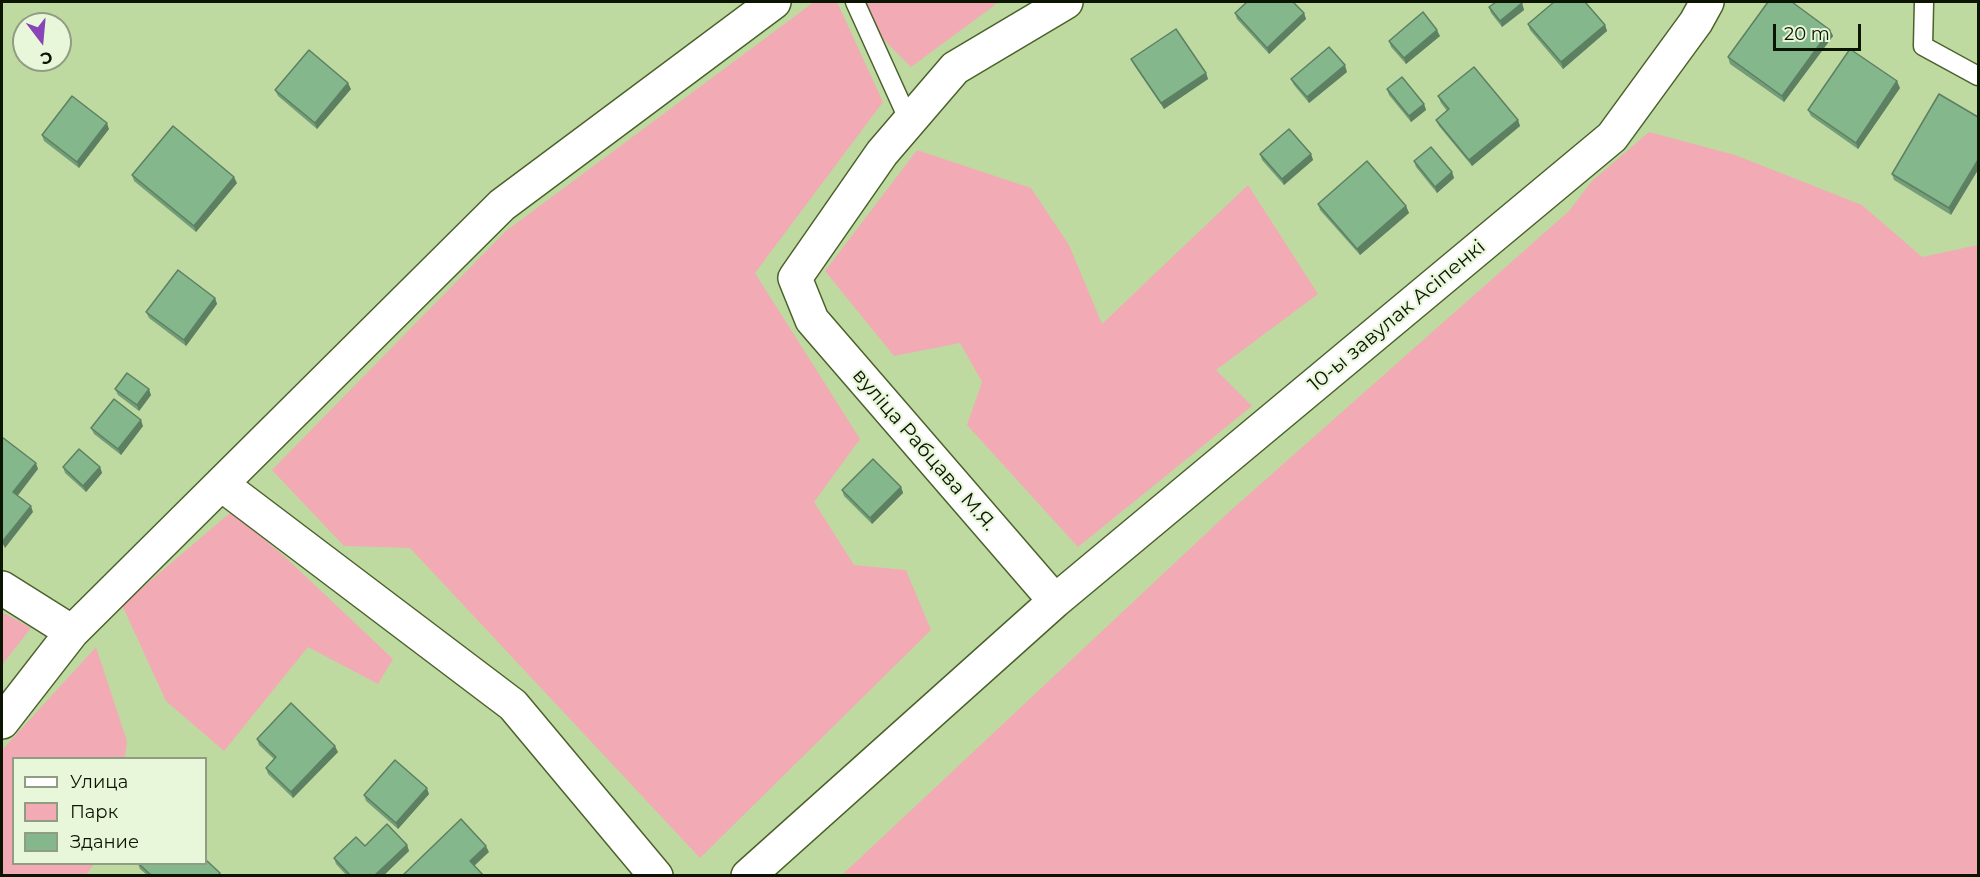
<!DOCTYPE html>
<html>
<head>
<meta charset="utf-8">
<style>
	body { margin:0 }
	#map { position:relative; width:1980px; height:877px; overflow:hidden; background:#bfdaa0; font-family:Montserrat,sans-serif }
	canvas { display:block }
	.frame { position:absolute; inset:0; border:3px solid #0c1502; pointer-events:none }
	.legend { position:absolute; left:12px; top:757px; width:195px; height:108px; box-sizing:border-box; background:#e8f6d9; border:2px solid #909c83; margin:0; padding:8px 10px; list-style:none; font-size:18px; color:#0c1502 }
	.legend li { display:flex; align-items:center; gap:12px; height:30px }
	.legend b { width:30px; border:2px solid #909c83 }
	.north { position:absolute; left:12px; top:12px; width:60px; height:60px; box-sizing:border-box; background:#e8f6d9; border:2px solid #909c83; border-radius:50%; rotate:164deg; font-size:16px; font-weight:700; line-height:24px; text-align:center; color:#0c1502 }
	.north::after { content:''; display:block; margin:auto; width:21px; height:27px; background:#8944b8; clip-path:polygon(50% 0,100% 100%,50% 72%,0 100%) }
	.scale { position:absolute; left:1773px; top:24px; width:88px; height:27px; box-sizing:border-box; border:3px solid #0c1502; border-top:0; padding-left:8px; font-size:18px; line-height:21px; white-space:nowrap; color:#0c1502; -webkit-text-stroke:4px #e8f6d9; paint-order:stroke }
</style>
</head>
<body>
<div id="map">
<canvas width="1980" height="877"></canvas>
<div class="frame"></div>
<ul class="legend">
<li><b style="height:8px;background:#fff"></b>Улица</li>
<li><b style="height:16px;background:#f2aab5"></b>Парк</li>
<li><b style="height:16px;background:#84b78b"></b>Здание</li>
</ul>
<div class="north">С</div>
<div class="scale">20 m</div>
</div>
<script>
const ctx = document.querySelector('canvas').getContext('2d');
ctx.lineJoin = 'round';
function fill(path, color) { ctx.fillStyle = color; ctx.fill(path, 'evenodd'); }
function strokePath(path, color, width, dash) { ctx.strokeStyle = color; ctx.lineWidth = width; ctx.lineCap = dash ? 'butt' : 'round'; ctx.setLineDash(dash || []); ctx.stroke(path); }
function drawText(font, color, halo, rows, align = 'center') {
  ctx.font = font + ' Montserrat,sans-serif'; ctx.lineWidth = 4.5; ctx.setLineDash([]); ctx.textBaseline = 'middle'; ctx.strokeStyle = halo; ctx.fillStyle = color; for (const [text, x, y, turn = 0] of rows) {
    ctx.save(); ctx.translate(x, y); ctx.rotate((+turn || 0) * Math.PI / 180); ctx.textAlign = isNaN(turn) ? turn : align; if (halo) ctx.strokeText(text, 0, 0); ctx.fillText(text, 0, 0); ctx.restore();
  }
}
fill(new Path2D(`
	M814,2h23l46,100 -128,171 105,166 -46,63 40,63 52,5 25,60 -231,228 -290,-310 -66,-2 -72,-76 234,-239z
	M866,2h133l-88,65 -35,-35z
	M1649,132l86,23 127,50 60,52 56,-12v630h-1136l387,-363 340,-301 23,-30z
	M917,150l114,38 38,57 33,79 146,-139 70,109 -102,76 36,36 -174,141 -111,-122 15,-43 -22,-39 -66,13 -69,-85z
	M231,512l52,43 110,104 -15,25 -70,-37 -84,104 -58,-50 -44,-96z
	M2,612l29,16 -29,37z
	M96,647l31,94 -2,17h-111v106h80l-8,11h-84v-125z`), '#f2aab5');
const service = new Path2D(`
	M855,2l54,119
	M1924,2l-1,44 55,30`);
const minor = new Path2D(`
	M221,484l292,221 143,171
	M2,588l70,44
	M1055,601l-243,-281 -17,-42 87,-125 73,-85 111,-66
	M2,722l70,-90 430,-427 272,-203
	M748,876l307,-275 557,-464 84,-115 11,-20`);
strokePath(service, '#4a612b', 21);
strokePath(minor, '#4a612b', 36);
strokePath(service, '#fff', 18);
strokePath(minor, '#fff', 33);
fill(new Path2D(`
	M1522,3l2,7 -22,17 -11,-14 -2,-6z
	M1235,13h69l2,6 -37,35 -32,-35z
	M1528,24l77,1 2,6 -44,38 -33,-39z
	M1830,30l3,6 -49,66 -54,-38 -2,-7z
	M1440,36l-34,28 -15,-17 -2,-6z
	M1131,59l75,14 2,6 -44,30 -30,-44z
	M1347,72l-38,31 -15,-18 -3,-6z
	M1900,88l-42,61 -47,-33 -3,-6z
	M351,89l-34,40 -39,-33 -3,-6z
	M1387,89l37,15 2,6 -15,12 -22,-27z
	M1939,94l12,121 -57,-35 -2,-6z
	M1438,96l80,24 2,6 -48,40 -33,-40 -3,-6 11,-9 -6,-8z
	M109,129l-30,39 -35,-27 -2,-6z
	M1260,154h51l2,6 -29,25 -22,-25z
	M1414,161l38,11 2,6 -17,15 -21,-26z
	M132,175l105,8 -41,49 -62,-51z
	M1318,204l88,2 3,7 -49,42 -40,-45z
	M215,298l2,6 -31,42 -37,-28 -3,-6z
	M115,389l36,6 -12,16 -21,-16z
	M143,426l-22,29 -27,-21 -3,-6z
	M63,467h37l2,6 -16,19 -21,-19z
	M901,487l2,6 -31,31 -28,-28 -2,-6z
	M257,739l81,13 -45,46 -25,-24 -2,-6 8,-9 -15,-14z
	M429,794l-31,35 -32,-28 -2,-6z
	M407,845l2,6 -26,25h-36l-11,-12 -2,-6 31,-12z
	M138,864h68l14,9 1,3h-73l-8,-7z`), '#729d78');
fill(new Path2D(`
	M1522,3l2,7 -22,17 -2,-6z
	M1304,13l2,6 -37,35 -2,-6z
	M1605,25l2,6 -44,38 -2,-7z
	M1437,30l3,6 -34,28 -2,-6z
	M1830,30l3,6 -49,66 -2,-6z
	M1345,65l2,7 -38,31 -2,-6z
	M1206,73l2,6 -44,30 -3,-6z
	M1897,81l3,7 -42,61 -2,-6z
	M348,83l3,6 -34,40 -2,-6z
	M1424,104l2,6 -15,12 -2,-6z
	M1518,120l2,6 -48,40 -3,-6z
	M107,123l2,6 -30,39 -2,-6z
	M1311,154l2,6 -29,25 -2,-6z
	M1978,160v10l-27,45 -2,-7z
	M1452,172l2,6 -17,15 -2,-6z
	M234,177l3,6 -41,49 -2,-6z
	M1406,206l3,7 -49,42 -3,-6z
	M215,298l2,6 -31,42 -2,-6z
	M149,389l2,6 -12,16 -2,-6z
	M141,420l2,6 -22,29 -3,-6z
	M36,463l2,6 -22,29 -3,-6z
	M100,467l2,6 -16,19 -3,-6z
	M901,487l2,6 -31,31 -2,-6z
	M31,506l2,6 -28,36 -3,-6z
	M335,746l3,6 -45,46 -2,-6z
	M427,788l2,6 -31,35 -2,-6z
	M407,845l2,6 -26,25h-9z
	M486,846l3,6 -16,15 -3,-6z`), '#5c8061');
const building = new Path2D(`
	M1247,2h46l11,11 -37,35 -32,-35z
	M1496,2h24l2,1 -22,18 -11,-14z
	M1554,2h31l20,23 -44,37 -33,-38z
	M1768,2h24l38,28 -48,66 -54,-39z
	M1423,12l14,18 -33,28 -15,-17z
	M1176,29l30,44 -45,30 -30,-44z
	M1329,47l16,18 -38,32 -16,-18z
	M1850,49l47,32 -41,62 -48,-33z
	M309,50l39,33 -33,40 -40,-33z
	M1474,67l44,53 -49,40 -33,-40 13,-11 -11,-13z
	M1402,77l22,27 -15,12 -22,-27z
	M1939,94l39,23v43l-29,48 -57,-34z
	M72,96l35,27 -30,39 -35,-27z
	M173,126l61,51 -40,49 -62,-51z
	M1289,129l22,25 -29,25 -22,-25z
	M1431,147l21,25 -17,15 -21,-26z
	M1367,161l39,45 -49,43 -39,-45z
	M178,270l37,28 -31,42 -38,-28z
	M127,373l22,16 -12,16 -22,-16z
	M114,399l27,21 -23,29 -27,-21z
	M2,437l34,26 -23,29 18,14 -29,36z
	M79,449l21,18 -17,19 -20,-19z
	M873,459l28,28 -31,31 -28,-28z
	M291,703l44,43 -44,46 -25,-24 10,-11 -19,-18z
	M395,760l32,28 -31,35 -32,-28z
	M461,819l25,27 -16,15 14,15h-82z
	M387,824l20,21 -33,31h-23l-17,-18 22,-21 9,9z
	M206,860l14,13 -2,3h-66l-13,-12h67z`);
fill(building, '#84b78b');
strokePath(building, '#5c8061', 1.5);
drawText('20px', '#0c1502', '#e8f6d9', [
	["10-ы завулак Асіпенкі",1397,316,-40],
	["вуліца Рабцава М.Я.",924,450,49]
]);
</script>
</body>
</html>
